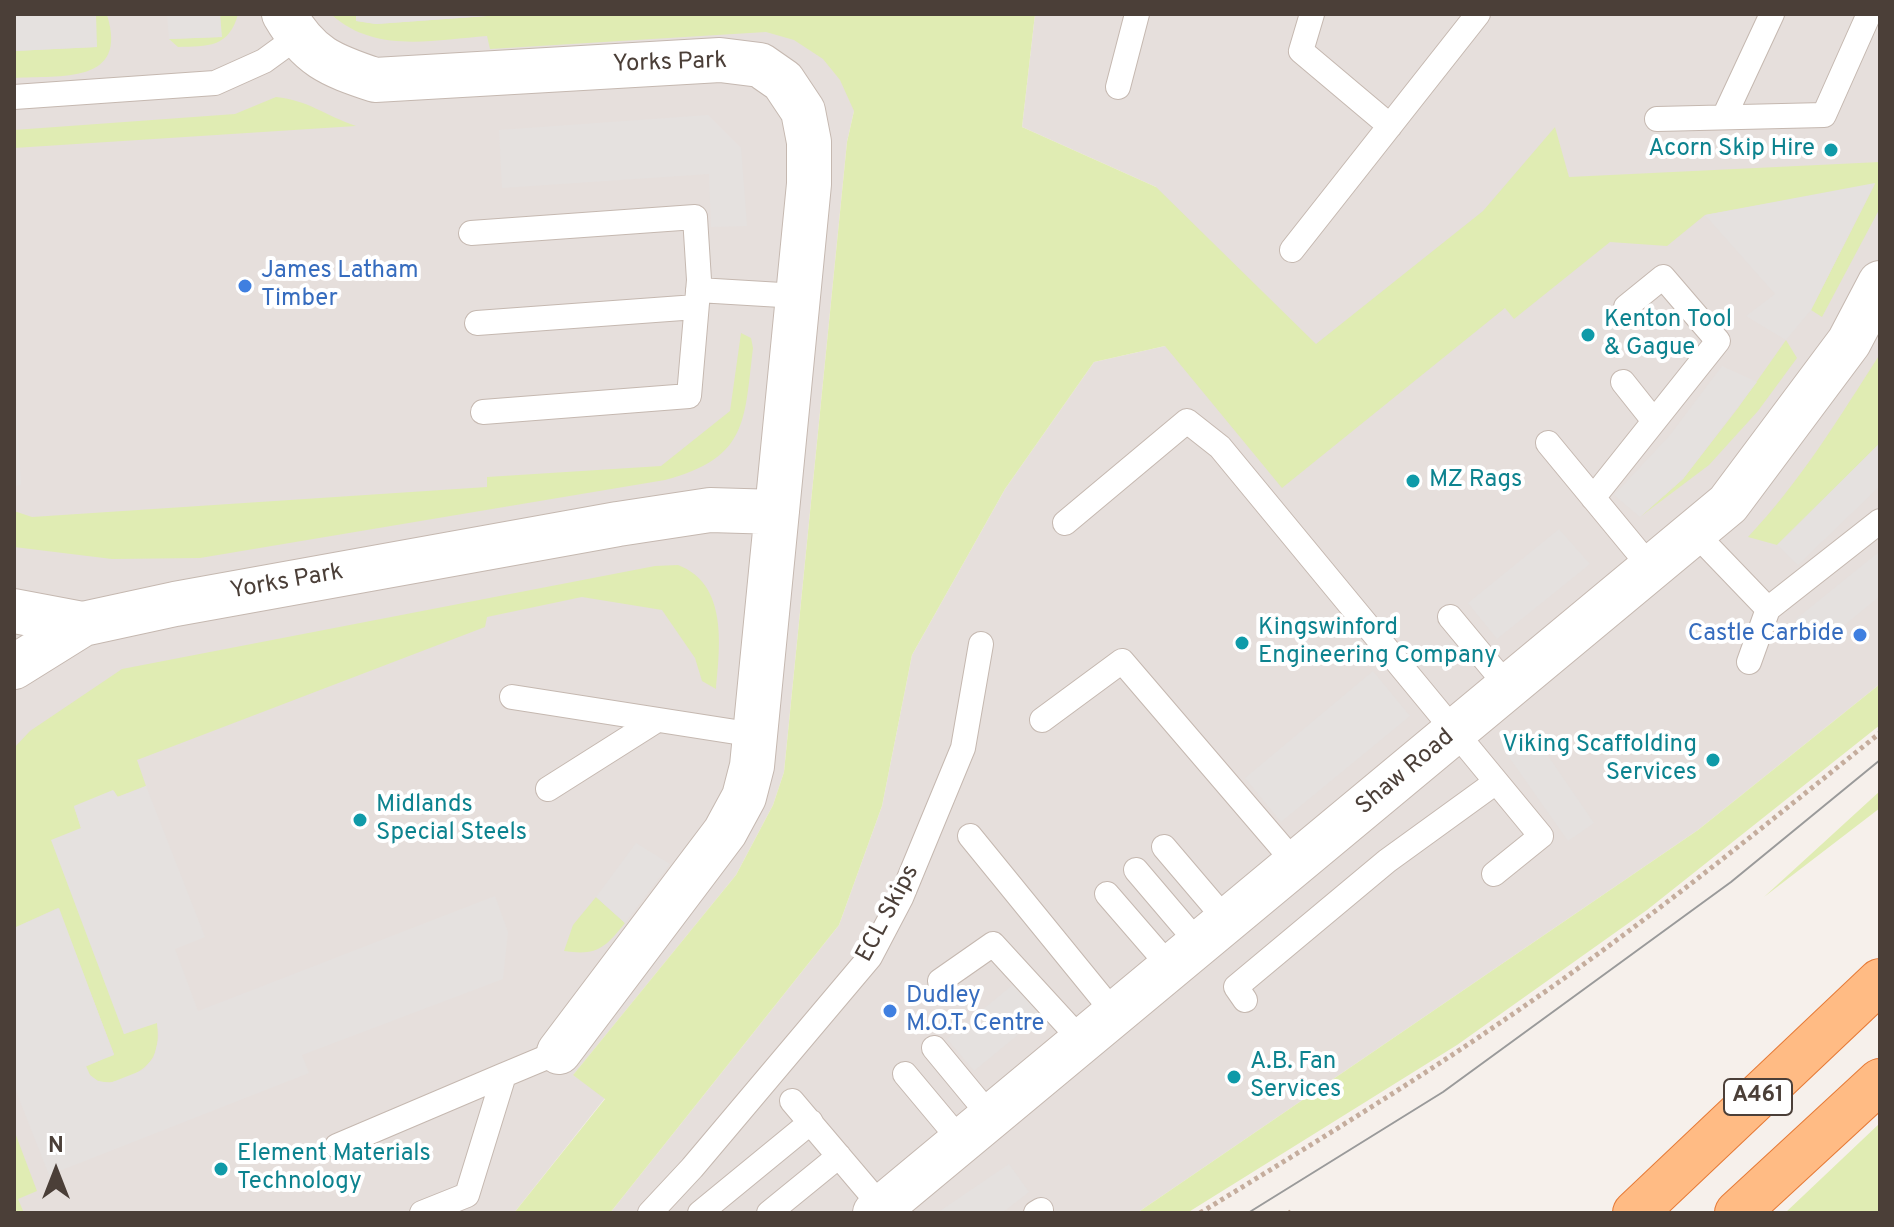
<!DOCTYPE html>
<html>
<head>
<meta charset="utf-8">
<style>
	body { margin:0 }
	#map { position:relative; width:1894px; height:1227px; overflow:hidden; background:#f6f0eb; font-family:Overpass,sans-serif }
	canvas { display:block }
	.frame { position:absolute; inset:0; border:16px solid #4b3f38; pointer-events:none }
	.north { position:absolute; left:16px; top:1131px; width:80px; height:80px; -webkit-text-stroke:6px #fff; paint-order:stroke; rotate:0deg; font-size:22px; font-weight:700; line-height:32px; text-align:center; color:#4b3f38 }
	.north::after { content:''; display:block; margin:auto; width:28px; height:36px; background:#4b3f38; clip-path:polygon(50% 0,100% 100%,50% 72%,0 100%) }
</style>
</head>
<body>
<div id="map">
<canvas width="1894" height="1227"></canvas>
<div class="frame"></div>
<div class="north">N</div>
</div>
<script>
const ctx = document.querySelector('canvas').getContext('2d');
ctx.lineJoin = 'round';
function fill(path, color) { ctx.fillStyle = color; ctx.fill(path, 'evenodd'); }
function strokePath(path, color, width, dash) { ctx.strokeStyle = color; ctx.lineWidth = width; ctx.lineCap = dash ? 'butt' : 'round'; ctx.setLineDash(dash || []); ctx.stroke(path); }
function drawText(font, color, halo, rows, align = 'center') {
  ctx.font = font + ' Overpass,sans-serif'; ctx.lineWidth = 8; ctx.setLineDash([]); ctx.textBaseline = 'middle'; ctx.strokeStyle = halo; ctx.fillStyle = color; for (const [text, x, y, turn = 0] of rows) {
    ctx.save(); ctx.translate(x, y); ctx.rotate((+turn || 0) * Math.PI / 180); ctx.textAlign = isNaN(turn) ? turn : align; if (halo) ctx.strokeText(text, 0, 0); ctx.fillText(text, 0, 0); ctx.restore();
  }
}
fill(new Path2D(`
	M14,14h862l-29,128 -63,630 -11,33 -37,70 -162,199 31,24 -91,115h-500z
	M1035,14h845v670l-182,146 -561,383h-527l229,-288 43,-119 30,-151 93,-166 89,-127 71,-16 -9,-159 -134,-60z`), '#e6dfdc');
fill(new Path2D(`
	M96,14l11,1c22,70 -47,60 -93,63v-27l82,-4z
	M220,14h18c-9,34 -30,32 -60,33l-9,-8 52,-2z
	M331,14h25l1,7 19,3 139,-10h520l-13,113 134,60 160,157 167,-133 72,-84 14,50 311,-15v46l-58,109 -11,-7 64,-126 -170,31 -38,31 -57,-4 -96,77 -9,-11 -223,180 -117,-142 -71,16 -89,127 -93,166 -30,151 -43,119 -229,288h-96l91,-114 -32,-24 163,-200 37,-70 11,-33 63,-630 7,-31 -14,-31 -17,-21 -29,-19 -28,-8 -276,17 -3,-13c-54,4 -113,18 -156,-22z
	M276,97c32,3 50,19 80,29l-342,22v-18l221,-16z
	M741,333l10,5 2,10c-9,74 -5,110 -88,132l-465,78 -88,1 -98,-12v-36l18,6 455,-30v-10l174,-11 69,-55z
	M1786,340l11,18 -39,53 -49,54 -69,52 43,-38 55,-71z
	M1880,354v89l-103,102 -29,-8c52,-55 91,-119 132,-183z
	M678,565c50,19 42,81 38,124l-14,-8 -7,-23 -33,-48 -80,-13 -95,20 -2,10 -348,133 9,26 -29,11 -3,-6 -40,16 7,21 43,206 33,-12c1,11 2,22 -3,33 -6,16 -39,32 -56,26 -7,-3 -10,-8 -13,-14l29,-13 -56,-146 -44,20v-180l16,-17 92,-62 533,-103z
	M1880,684v41l-233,185 -190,135 -270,168h-50l561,-383z
	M1880,791v17l-116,89z
	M596,897l29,26c-20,25 -28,33 -61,28l9,-26z
	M1880,1123v90h-95z
	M14,1130l23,61 -19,8 6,14h-10z`), '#e0ecb3');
fill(new Path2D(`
	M14,14h82l1,33 -83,4z
	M167,14h53l2,23 -53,2z
	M356,14h159l-139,10 -20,-3z
	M708,115l33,33 6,78 -36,1 -2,-53 -207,14 -3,-58z
	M1875,183l-64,127 -25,30 -40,-24 29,-22 -70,-79z
	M14,365l7,120 -7,1z
	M1722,366l35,16 -74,97 -43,38 -26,-22 56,-60z
	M1880,443v43l-82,79 -21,-20z
	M1559,529l31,35 -93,75 -29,-36z
	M1880,551v45l-61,50 -23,-27z
	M1373,671l37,45 -129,106 -36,-44z
	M1531,731l63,92 -26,18 -64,-91z
	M146,786l59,151 -30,12 23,62 297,-115 13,36 -5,47 -201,76 7,18 -260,102 -35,-89v-158l45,-20 55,147 -28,11 4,9 8,6 12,2 33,-13 11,-13 5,-21 -2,-13 -33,11 -73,-194 30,-12 -7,-22 39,-16 5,7z
	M636,843l34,21 -45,59 -29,-26z
	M1016,982l26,33 -68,56 -27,-32z
	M1009,1164l20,28 -27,21h-65z`), '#e5e1df');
const service = new Path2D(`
	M1312,14l-11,37 89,75
	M1118,87l19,-73
	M14,97l201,-14 49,-22 33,-24
	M1724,117l48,-103
	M1657,119l167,-4 45,-101
	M471,233l224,-16 4,63 -10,116 -206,16
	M1292,250l186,-236
	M698,290l100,6
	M477,323l219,-16
	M1623,382l31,39
	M1548,443l104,126
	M1593,498l125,-157 -55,-64 -37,30
	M1065,523l122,-102 33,26 321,389 -47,38
	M1695,533l73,76 112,-88
	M1450,617l59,71
	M1749,662l19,-53
	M512,697l243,38
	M1042,720l80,-59 174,203
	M548,789l109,-69
	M970,836l145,178
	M1164,847l63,74
	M1136,870l63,74
	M1107,894l64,74
	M940,981l53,-37 89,97
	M1245,1000l-9,-13 151,-126 109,-79
	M934,1048l57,69
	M905,1074l56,67
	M792,1101l95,112
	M337,1146l167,-71
	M422,1213l45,-18 37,-120 55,-23
	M650,1213l42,-45 178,-211 31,-59 62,-150 18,-104
	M700,1213l111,-91
	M769,1213l70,-57
	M1036,1213l5,-3`);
const minor = new Path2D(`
	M284,14c25,43 46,51 91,66l345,-20 40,5 23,16 20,30 6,31v42l-57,582 -8,31 -19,35 -166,220
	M14,611l69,13
	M14,667l69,-43 92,-20 443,-80 92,-14 67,2`);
const tertiary = new Path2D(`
	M875,1213l853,-709 121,-162 31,-59`);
const trunk = new Path2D(`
	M1635,1213l245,-232
	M1737,1213l143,-132`);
strokePath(service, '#c5b8b0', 26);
strokePath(minor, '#c5b8b0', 46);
strokePath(tertiary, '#c5b8b0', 46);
strokePath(trunk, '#e67a36', 46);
strokePath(new Path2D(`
	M1200,1213c109,-67 218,-133 323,-206 124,-85 240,-180 357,-274
	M1289,1213l2,-1`), '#c5ad9d', 5, [4, 4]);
strokePath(service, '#fff', 24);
strokePath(minor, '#fff', 44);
strokePath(tertiary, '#fff', 44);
strokePath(trunk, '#ffbb84', 44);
strokePath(new Path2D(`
	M1248,1213l195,-121 288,-210 149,-122`), '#9a9a9a', 2);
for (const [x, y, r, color] of [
	[1831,150,8,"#0f9aa8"],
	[245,286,8,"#3f7fe0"],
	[1588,335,8,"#0f9aa8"],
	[1413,481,8,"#0f9aa8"],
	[1860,635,8,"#3f7fe0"],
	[1242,643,8,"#0f9aa8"],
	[1713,760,8,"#0f9aa8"],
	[360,820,8,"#0f9aa8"],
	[890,1011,8,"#3f7fe0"],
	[1234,1077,8,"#0f9aa8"],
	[221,1169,8,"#0f9aa8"]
]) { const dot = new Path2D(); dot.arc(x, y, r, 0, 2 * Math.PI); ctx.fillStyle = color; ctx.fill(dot); strokePath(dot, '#fff', 3); }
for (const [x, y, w] of [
	[1758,1097,68]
]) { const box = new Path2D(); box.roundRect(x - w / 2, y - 18, w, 36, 6); ctx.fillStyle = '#fff'; ctx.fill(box); strokePath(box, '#4b3f38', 2); }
drawText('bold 22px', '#4b3f38', null, [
	["A461",1758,1097]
]);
drawText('24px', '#4b3f38', '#fff', [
	["Yorks Park",670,64,-2],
	["Yorks Park",287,583,-10],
	["Shaw Road",1406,773,-40],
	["ECL Skips",889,914,-62]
]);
drawText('24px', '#0d838f', '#fff', [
	["Acorn Skip Hire",1815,150,"right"],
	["Kenton Tool",1604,321],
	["& Gague",1604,349],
	["MZ Rags",1429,481],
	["Kingswinford",1258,629],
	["Engineering Company",1258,657],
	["Viking Scaffolding",1697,746,"right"],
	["Services",1697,774,"right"],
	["Midlands",376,806],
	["Special Steels",376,834],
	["A.B. Fan",1250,1063],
	["Services",1250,1091],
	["Element Materials",237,1155],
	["Technology",237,1183]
], 'left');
drawText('24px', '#366cbe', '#fff', [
	["James Latham",261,272],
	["Timber",261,300],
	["Castle Carbide",1844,635,"right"],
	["Dudley",906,997],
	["M.O.T. Centre",906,1025]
], 'left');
</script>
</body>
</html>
